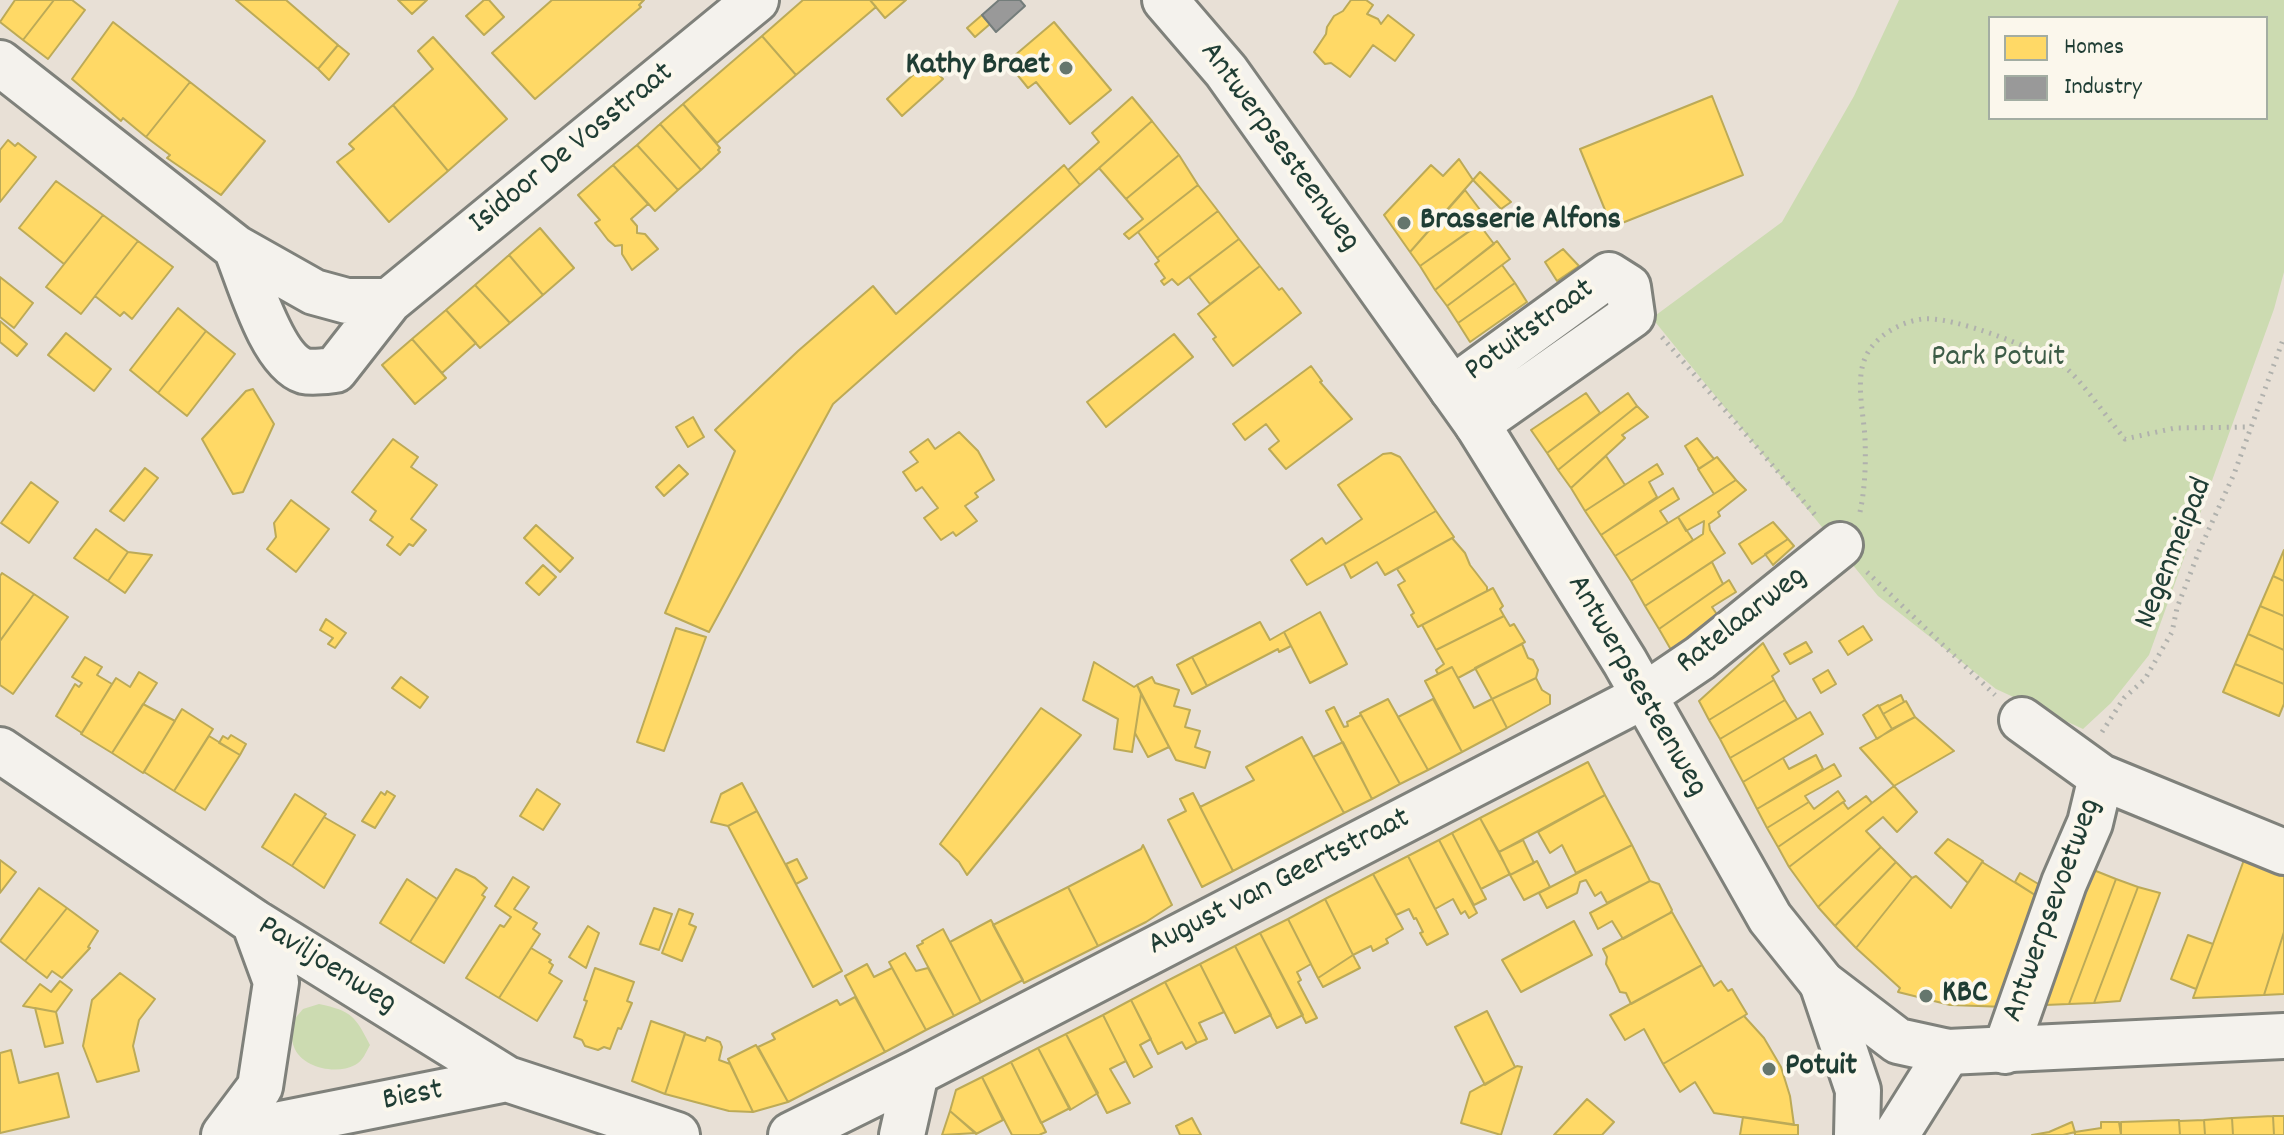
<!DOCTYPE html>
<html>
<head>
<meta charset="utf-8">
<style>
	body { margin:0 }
	#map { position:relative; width:2284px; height:1135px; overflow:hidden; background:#e8e0d6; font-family:Dekko,sans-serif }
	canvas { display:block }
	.legend { position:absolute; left:1988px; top:16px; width:280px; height:104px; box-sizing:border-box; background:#fbf7ec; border:2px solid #a3ada2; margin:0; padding:10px 14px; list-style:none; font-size:24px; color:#1f3d34 }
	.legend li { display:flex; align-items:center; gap:16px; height:40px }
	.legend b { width:40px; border:2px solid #a3ada2 }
</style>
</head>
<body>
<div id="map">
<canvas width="2284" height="1135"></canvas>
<ul class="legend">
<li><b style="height:22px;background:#ffd966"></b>Homes</li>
<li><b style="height:22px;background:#999"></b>Industry</li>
</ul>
</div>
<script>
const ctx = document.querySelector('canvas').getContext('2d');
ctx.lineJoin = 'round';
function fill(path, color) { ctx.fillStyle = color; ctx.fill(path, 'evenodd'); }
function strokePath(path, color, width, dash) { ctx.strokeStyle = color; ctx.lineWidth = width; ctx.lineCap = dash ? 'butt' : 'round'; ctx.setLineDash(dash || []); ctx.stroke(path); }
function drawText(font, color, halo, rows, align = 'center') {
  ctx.font = font + ' Dekko,sans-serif'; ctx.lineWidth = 8; ctx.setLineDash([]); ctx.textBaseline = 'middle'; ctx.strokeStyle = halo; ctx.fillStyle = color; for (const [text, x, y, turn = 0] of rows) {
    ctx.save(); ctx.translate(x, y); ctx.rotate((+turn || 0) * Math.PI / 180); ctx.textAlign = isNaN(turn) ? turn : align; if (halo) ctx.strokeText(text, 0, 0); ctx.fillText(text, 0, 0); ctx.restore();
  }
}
fill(new Path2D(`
	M1899,0h385v272l-10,37 -125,346 -38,48 -28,26 -87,-40 -118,-93 -226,-278 130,-96 72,-126zM1990,18h276v100h-276z
	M319,1004c33,7 36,12 51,41 -4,7 -7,16 -15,20 -19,10 -53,3 -61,-18 -3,-7 -2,-18 -2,-25l11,-13z`), '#ccdbb1');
const homes = new Path2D(`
	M15,0h39l-31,40 -23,-18z
	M54,0h18l13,10 -37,49 -25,-19z
	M236,0h50l52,45 -20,24z
	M398,0h29l-15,14z
	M484,0h5l15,17 -20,18 -18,-19z
	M552,0h92l-5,5 2,2 -106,92 -43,-46z
	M803,0h67l6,7 -80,68 -34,-39z
	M870,0h36l-21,18z
	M1351,0h15l7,5 -6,9 11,5 3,5 7,-9 26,20 -19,26 -22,-16 -23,32 -19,-14 -6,1 -11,-12 12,-18 1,-7 7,-11 9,-5z
	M982,15l8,9 -15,13 -8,-9z
	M113,22l77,60 -44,55 -23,-19 -2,3 -49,-42z
	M1054,22l57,68 -41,34 -34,-42 -8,6 -21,-26z
	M762,36l34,39 -79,68 -34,-39z
	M433,37l74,82 -59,52 -55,-66 40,-36 -15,-18z
	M338,45l11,9 -20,26 -11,-11z
	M927,62l16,17 -41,37 -15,-17z
	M190,82l75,59 -44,54 -54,-37 3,-3 -24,-18z
	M1712,96l31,79 -131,52 -32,-78z
	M1132,97l20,24 -72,64 -12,-15 31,-28 -7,-9z
	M683,104l37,44 -2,2 2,2 -19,18 -41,-46z
	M393,105l55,66 -59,51 -52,-60 17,-13 -5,-5z
	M1152,121l27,34 -53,44 -27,-31z
	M660,124l41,46 -23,20 -41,-45z
	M8,140l7,6 3,-3 18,14 -36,45v-52z
	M637,145l41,45 -23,21 -42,-46z
	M1179,155l19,30 -69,54 -5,-5 19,-15 -17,-20z
	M1459,159l14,21 -63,72 -26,-37 47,-50 12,11z
	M613,165l35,39 -17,15 6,7v7l8,1 13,15 -26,21 -10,-16v-9l-7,1 -7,-6 -13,-17 5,-3 -22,-25z
	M1064,165l16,20 -247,219 -124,228 -44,-19 70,-162 -20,-21 83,-79 75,-65 23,28z
	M1480,172l31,30 -10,7 -28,-29z
	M56,181l47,34 -39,49 -45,-36z
	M1198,185l20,26 -61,47 -19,-26z
	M1465,190l22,29 -67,47 -10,-14z
	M1218,211l21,28 -61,46 -6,-6 -8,6 -3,-4 4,-3 -10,-14 4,-3 -2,-3z
	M103,215l35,26 -57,73 -35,-27z
	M1479,224l15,20 -59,46 -15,-24z
	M540,228l34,40 -31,27 -34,-40z
	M1239,239l21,27 -50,38 -21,-27z
	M138,241l35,26 -41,52 -8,-7 -4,4 -25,-20z
	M1497,241l13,18 -63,47 -12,-16z
	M1563,249l16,17 -22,15 -12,-19z
	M509,255l34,40 -33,28 -35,-38z
	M1502,265l13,18 -57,40 -11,-17z
	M1260,266l19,24 3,-2 19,25 -68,53 -20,-27 3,-2 -18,-23z
	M0,277l33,26 -19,25 -14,-11z
	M1515,283l12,19 -57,40 -12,-19z
	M475,285l35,38 -30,25 -34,-38z
	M178,308l28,23 -48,62 -28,-23z
	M446,310l30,33 -34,30 -30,-34z
	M0,321l27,23 -10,12 -17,-14z
	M206,331l29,23 -48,62 -29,-23z
	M66,333l45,36 -17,22 -46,-36z
	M1174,334l19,23 -87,70 -19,-25z
	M412,339l34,39 -31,26 -33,-39z
	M1311,366l11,15 -2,1 32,37 -66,50 -17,-20 10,-8 -13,-17 -21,16 -12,-16z
	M253,389l21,35 -31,68 -10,2 -31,-55 44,-48z
	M1586,393l14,20 -53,40 -16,-23z
	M1628,393l9,13 -79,64 -11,-17z
	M1637,406l11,11 -26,18 3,3 -54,50 -13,-18z
	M693,417l11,20 -16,10 -12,-20z
	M959,432l19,19 16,29 -19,13 3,4 -13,9 12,15 -21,15 -3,-4 -12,8 -17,-22 14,-10 -16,-21 -6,4 -13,-19 15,-10 -8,-10 18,-13 7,10z
	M1697,438l17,21 -15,10 -14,-23z
	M393,439l25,18 -7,10 26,18 -26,34 15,11 -13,16 -4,-2 -9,11 -13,-10 6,-8 -23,-17 6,-9 -24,-19z
	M1391,453l9,4 36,54 -129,74 -16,-25 31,-22 4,6 36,-25 -24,-34 45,-31z
	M1606,456l19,29 -40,26 -14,-23z
	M1717,457l19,23 -22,14 -16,-25z
	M1657,464l6,10 -14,8 8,15 -56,38 -16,-24z
	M679,465l9,9 -24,22 -8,-9z
	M145,468l13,10 -34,43 -14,-10z
	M1736,480l10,10 -28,22 2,4 -11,8 1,6 15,23 -80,53 -14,-25 72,-47 1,-13 -18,10 -8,-14z
	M31,482l27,20 -29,41 -28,-20z
	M1673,488l6,11 -19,12 8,12 -53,33 -14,-21z
	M291,500l38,29 -33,43 -29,-23 9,-12 -2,-14z
	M1436,511l18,26 -69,38 -8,-13 -26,16 -7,-14z
	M1678,517l15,23 -62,41 -16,-25z
	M1773,522l15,17 -36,25 -13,-20z
	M536,525l37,33 -13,14 -36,-34z
	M96,529l32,23 -20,29 -34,-23z
	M1452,538l13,15 5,12 17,22v4l-69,36 -7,-12 3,-2 -16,-28 7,-4 -8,-12z
	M1788,539l6,7 -21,19 -8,-11z
	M2284,550v31l-11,-5z
	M128,552l24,3 -27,38 -17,-12z
	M1712,562l11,22 -64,45 -14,-23z
	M543,565l13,12 -17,18 -13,-12z
	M2,573l32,21 -34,47v-65z
	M2273,576l11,5v35l-24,-10z
	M1729,580l7,12 -24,15 6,9 -44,39 -15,-26z
	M1493,588l10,18 -3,3 4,7 -68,34 -14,-25z
	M34,594l34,23 -55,77 -13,-9v-44z
	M2260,606l24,10v34l-36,-16z
	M1320,612l27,52 -37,19 -26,-51z
	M1504,616l6,10 4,-2 11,18 -67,36 -6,-11 -14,7 -2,-4 8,-6 -8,-14z
	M326,619l20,14 -11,15 -7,-4 5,-6 -13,-8z
	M1260,622l10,18 14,-8 7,14 -12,6 -1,-3 -71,37 -15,-29z
	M1863,626l9,14 -24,15 -9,-14z
	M676,628l30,9 -42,114 -27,-9z
	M2248,634l36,16v34l-49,-20z
	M1806,642l6,10 -22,12 -6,-10z
	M1763,643l16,28 -7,5 2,4 -65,40 -10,-19z
	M1522,644l6,14 5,2 5,10 -2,8 -44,21 -17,-31z
	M85,657l17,10 -5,8 15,9 -30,49 -26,-17 19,-32 4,3 3,-4 -10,-6z
	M1192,657l15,29 -15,8 -15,-29z
	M1094,662l40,25 3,-2 4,9 -9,58 -18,-3 4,-30 -35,-19z
	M2235,664l49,20v20l-5,12 -56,-24z
	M1452,667l22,41 18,-9 15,29 -45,24 -37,-71z
	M1828,670l8,14 -15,9 -8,-14z
	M139,672l18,11 -45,70 -31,-19 35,-56 14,9z
	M401,677l27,20 -8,11 -28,-20z
	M1152,677l3,6 24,7 -5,16 16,4 -5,17 15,4 -5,16 15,5 -5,16 -29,-8 -39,-75z
	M1536,678l6,12 8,5v9l-43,24 -15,-29z
	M1774,680l11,20 -65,39 -11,-19z
	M1141,694l28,53 -21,10 -13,-24z
	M1901,695l3,7 -21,12 -4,-8z
	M1388,699l40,71 -28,14 -40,-71z
	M1433,699l29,53 -34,18 -30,-53z
	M1785,700l12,19 -67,39 -10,-19z
	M1906,701l9,16 -23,12 -9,-15z
	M143,704l32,17 -32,52 -31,-20z
	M1878,705l14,24 -15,10 -14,-24z
	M1334,707l10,20 4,-1 -1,-4 14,-7 39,69 -28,15 -46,-88z
	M1041,708l40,27 -114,140 -8,-13 -19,-18z
	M182,709l31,20 -39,62 -30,-19z
	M1810,712l13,22 -80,48 -13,-24z
	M1915,717l39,34 -60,35 -34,-38z
	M231,735l15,9 -6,11 -21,-12 4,-7 5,3z
	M209,736l31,19 -35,55 -31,-19z
	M1302,737l42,76 -111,58 -33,-64 54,-27 -8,-13z
	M1343,742l29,57 -28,14 -31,-56z
	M1816,755l7,14 -66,40 -14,-27 40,-24 6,11z
	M1588,762l17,33 -106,57 -19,-34z
	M1834,764l7,12 -36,20 4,6 -42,26 -10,-19z
	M742,783l15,28 -29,15 -17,-4 10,-28z
	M1894,786l23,26 -20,20 -14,-15 -17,14 15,16 -63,60 -29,-40z
	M537,789l23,15 -17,26 -23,-14z
	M387,791l8,5 -20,32 -13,-7 19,-29 4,3z
	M1838,791l7,10 -67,46 -11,-19 42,-26 5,7z
	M1193,793l40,78 -31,16 -34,-67 18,-9 -6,-12z
	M295,794l31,20 -34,52 -30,-19z
	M1605,795l27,50 -56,28 -14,-28 -12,8 -12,-21z
	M1866,796l6,7 -83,64 -11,-20 65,-45 5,7z
	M757,811l85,160 -29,16 -85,-161z
	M324,817l31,18 -31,53 -32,-22z
	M1480,818l30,56 -29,15 -29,-56z
	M1452,833l34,66 -12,6 -35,-65z
	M1948,839l35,22 -15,22 -33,-30z
	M1439,840l38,73 -8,5 -4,-7 -4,3 -8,-15 -18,10 -27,-53z
	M1523,840l11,23 -24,12 -11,-23z
	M1143,845l29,60 -26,17 -48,24 -30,-59 73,-38z
	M1632,845l18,36 -43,22 -6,-11 -6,4 -9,-16 -6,2 -3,11 -30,15 -8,-15z
	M1881,847l15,15 -61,64 -17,-19z
	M2248,849l36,14v69l-20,63 -71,3z
	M1408,856l40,78 -21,11 -7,-12 3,-1 -7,-14 -2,1 -5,-10 -13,6 -23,-41z
	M797,859l10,19 -11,6 -10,-20z
	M0,860l16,12 -16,21z
	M1537,861l13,26 -26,13 -14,-25z
	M1896,862l16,16 -56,70 -21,-22z
	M1982,862l64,40 -40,105 -56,-2 -52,-13 2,-4 -44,-40 56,-70 4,-2 35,32z
	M2081,865l35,14 -47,125 -24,1 -11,-4z
	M456,869l19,9 12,10 -5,7 3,2 -41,66 -34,-21z
	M2020,873l30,18 -4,11 -31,-20z
	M1373,874l30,55 -17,10 2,4 -15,8 -2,-5 -18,9 -28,-56z
	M513,877l16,10 -15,22 23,14 -4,6 7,5 -41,64 -33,-20 34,-53 4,2 7,-10 -16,-11z
	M407,879l30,20 -27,43 -30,-19z
	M2116,879l22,8 -44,116 -25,1z
	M1650,881l9,3 13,26 -2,3 -47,26 -11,-18 -14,8 -8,-16z
	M1068,887l30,59 -74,37 -31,-58z
	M2138,887l22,6 -40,108 -26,2z
	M39,888l28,20 -42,53 -25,-20z
	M1325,899l28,56 -35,23 -30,-59z
	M67,908l31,23 -10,16 2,1 -28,30 -10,-7 -5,7 -22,-17z
	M654,908l18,6 -13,36 -19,-6z
	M679,909l14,5 -4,10 7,3 -14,34 -20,-8z
	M1672,912l30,53 -71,39 -5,-11 -6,-1 -7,-15 -7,-13 1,-7 -4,-8z
	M1288,919l23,45 -14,8 4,8 -3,2 19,36 -11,5 -46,-90z
	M991,920l32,60 -42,22 -31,-60z
	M1574,921l18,34 -71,37 -19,-32z
	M588,926l11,7 -13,35 -17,-11z
	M943,929l38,73 -27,14 -37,-70 6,-3 -1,-2z
	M2284,932v62l-20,1z
	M1260,933l43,82 -26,13 -42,-82z
	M2188,935l25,9 -17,45 -25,-10z
	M1235,946l36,69 -36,18 -35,-69z
	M531,948l20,12 -2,2 4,3 -4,8 13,8 -25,40 -38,-23z
	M905,953l11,18 12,-3 26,48 -28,14 -37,-68z
	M1353,955l7,13 -37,19 -5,-9z
	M867,964l7,13 18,-9 34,62 -41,22 -40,-76z
	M1200,964l24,48 -25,11 8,16 -10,4 -32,-61z
	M1702,965l12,21 7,-5 7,10 4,-2 15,25 -84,50 -19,-35 -19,11 -15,-25z
	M595,968l39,14 -7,19 5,2 -11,26 -3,-1 -8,21 -6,-2 -6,3 -13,-4 -3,-6 -8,-3 13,-36 -3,-1z
	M120,973l35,26 -16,21 -6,26 6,25 -42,11 -14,-36 9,-46z
	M60,981l12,9 -16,22 -33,-6 17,-22 11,8z
	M1165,982l32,61 -11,6 -4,-7 -24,12 -27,-54z
	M855,997l30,55 -97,50 -30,-55 17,-8 -3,-5 65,-34 3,5z
	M1131,1000l20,39 -11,6 12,22 -18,10 -31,-62z
	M35,1008l21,4 7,31 -18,4z
	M1487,1011l28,56 -30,18 -30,-58z
	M1103,1015l23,46 -16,8 20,34 -23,10 -41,-79z
	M1744,1016l20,22 17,29 9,29 4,29 -80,-12 -19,-31 -15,10 -17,-28z
	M651,1021l34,12 -20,61 -33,-13z
	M685,1034l20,7 2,-4 13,5 2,5 -3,13 11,4 23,48 -24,-1 -64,-17z
	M1066,1034l32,59 -28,17 -32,-62z
	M756,1045l32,57 -35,10 -25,-53z
	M1038,1048l32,60 -29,15 -30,-61z
	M11,1050l8,33 39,-10 11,44 -69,16v-80z
	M1011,1062l35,70 -7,3h-27l-30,-58z
	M1517,1066l5,1 -21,68 -40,-12 9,-31z
	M982,1077l21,43 -27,14 -26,-23 6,-21z
	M1587,1099l27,23 -12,13h-48z
	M950,1111l26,22 -34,2z
	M2273,1116h11v19h-10z
	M2273,1116l1,19h-41l-1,-17z
	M1743,1117l55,8v10h-58z
	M1192,1118l9,17h-21l-4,-9z
	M2232,1118l1,17h-28l-1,-15z
	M2179,1120l1,15h-59v-13z
	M2204,1120l1,15h-25l-1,-14z
	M2072,1122l3,10 -12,3h-31l17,-3z
	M2101,1122h18l2,13h-46v-3l26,-4z`);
fill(homes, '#ffd966');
strokePath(homes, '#bcaa57', 2);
const industry = new Path2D(`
	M999,0h21l5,6 -29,26 -14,-17z`);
fill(industry, '#999');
strokePath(industry, '#747d7b', 2);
const minor = new Path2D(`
	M0,63l236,185 78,44 33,9h42l367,-301
	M236,248c13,31 35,112 68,123 9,2 22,0 31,-1l54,-69
	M1452,389l157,-114 19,12 4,28 -155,109
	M2022,720l79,57 183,75
	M0,750l254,172 253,157 170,56
	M1822,983l36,107 -1,45
	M2005,1051l59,-168 26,-60 11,-46
	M224,1135l36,-48 16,-105 -22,-60
	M225,1135l282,-56
	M791,1135l125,-62 728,-377 56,-38 140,-113
	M902,1135l14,-62
	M1896,1135l52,-83`);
const major = new Path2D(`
	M1165,0l61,71 251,353 148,238 145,256 52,65 76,58 50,11 336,-16`);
strokePath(minor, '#7f817b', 50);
strokePath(major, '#7f817b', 50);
strokePath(new Path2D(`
	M1662,337l155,180
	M1860,512c5,-23 6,-50 5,-73 -1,-25 -11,-61 2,-85 10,-19 34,-32 55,-35 29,-4 120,31 144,49 16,13 44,54 59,71l50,-11 75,-1
	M1867,572l128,123
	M2102,732l22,-34 21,-19 27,-47 5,-24 22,-57 35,-77 50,-137`), '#b0b1ad', 5, [2, 6]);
strokePath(minor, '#f4f2ed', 44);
strokePath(major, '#f4f2ed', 44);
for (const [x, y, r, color] of [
	[1066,68,8,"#65766d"],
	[1404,223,8,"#65766d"],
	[1926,996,8,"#65766d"],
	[1769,1069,8,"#65766d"]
]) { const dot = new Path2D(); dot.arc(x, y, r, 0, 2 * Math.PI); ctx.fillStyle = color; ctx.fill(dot); strokePath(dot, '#fbf7ec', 3); }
drawText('bold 32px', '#1f3d34', '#fbf7ec', [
	["Kathy Braet",1050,68,"right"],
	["Brasserie Alfons",1420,223],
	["KBC",1942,996],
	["Potuit",1785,1069]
], 'left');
drawText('32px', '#1f3d34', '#fbf7ec', [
	["Antwerpsesteenweg",1278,148,54],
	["Isidoor De Vosstraat",573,150,-39],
	["Potuitstraat",1531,332,-36],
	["Negenmeipad",2176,554,-68],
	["Ratelaarweg",1743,622,-38],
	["Antwerpsesteenweg",1635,687,60],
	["August van Geertstraat",1280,884,-27],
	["Antwerpsevoetweg",2054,911,-70],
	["Paviljoenweg",326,967,32],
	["Biest",413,1098,-11]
]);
drawText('32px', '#3d5c47', '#fbf7ec', [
	["Park Potuit",1998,360]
]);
</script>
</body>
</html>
